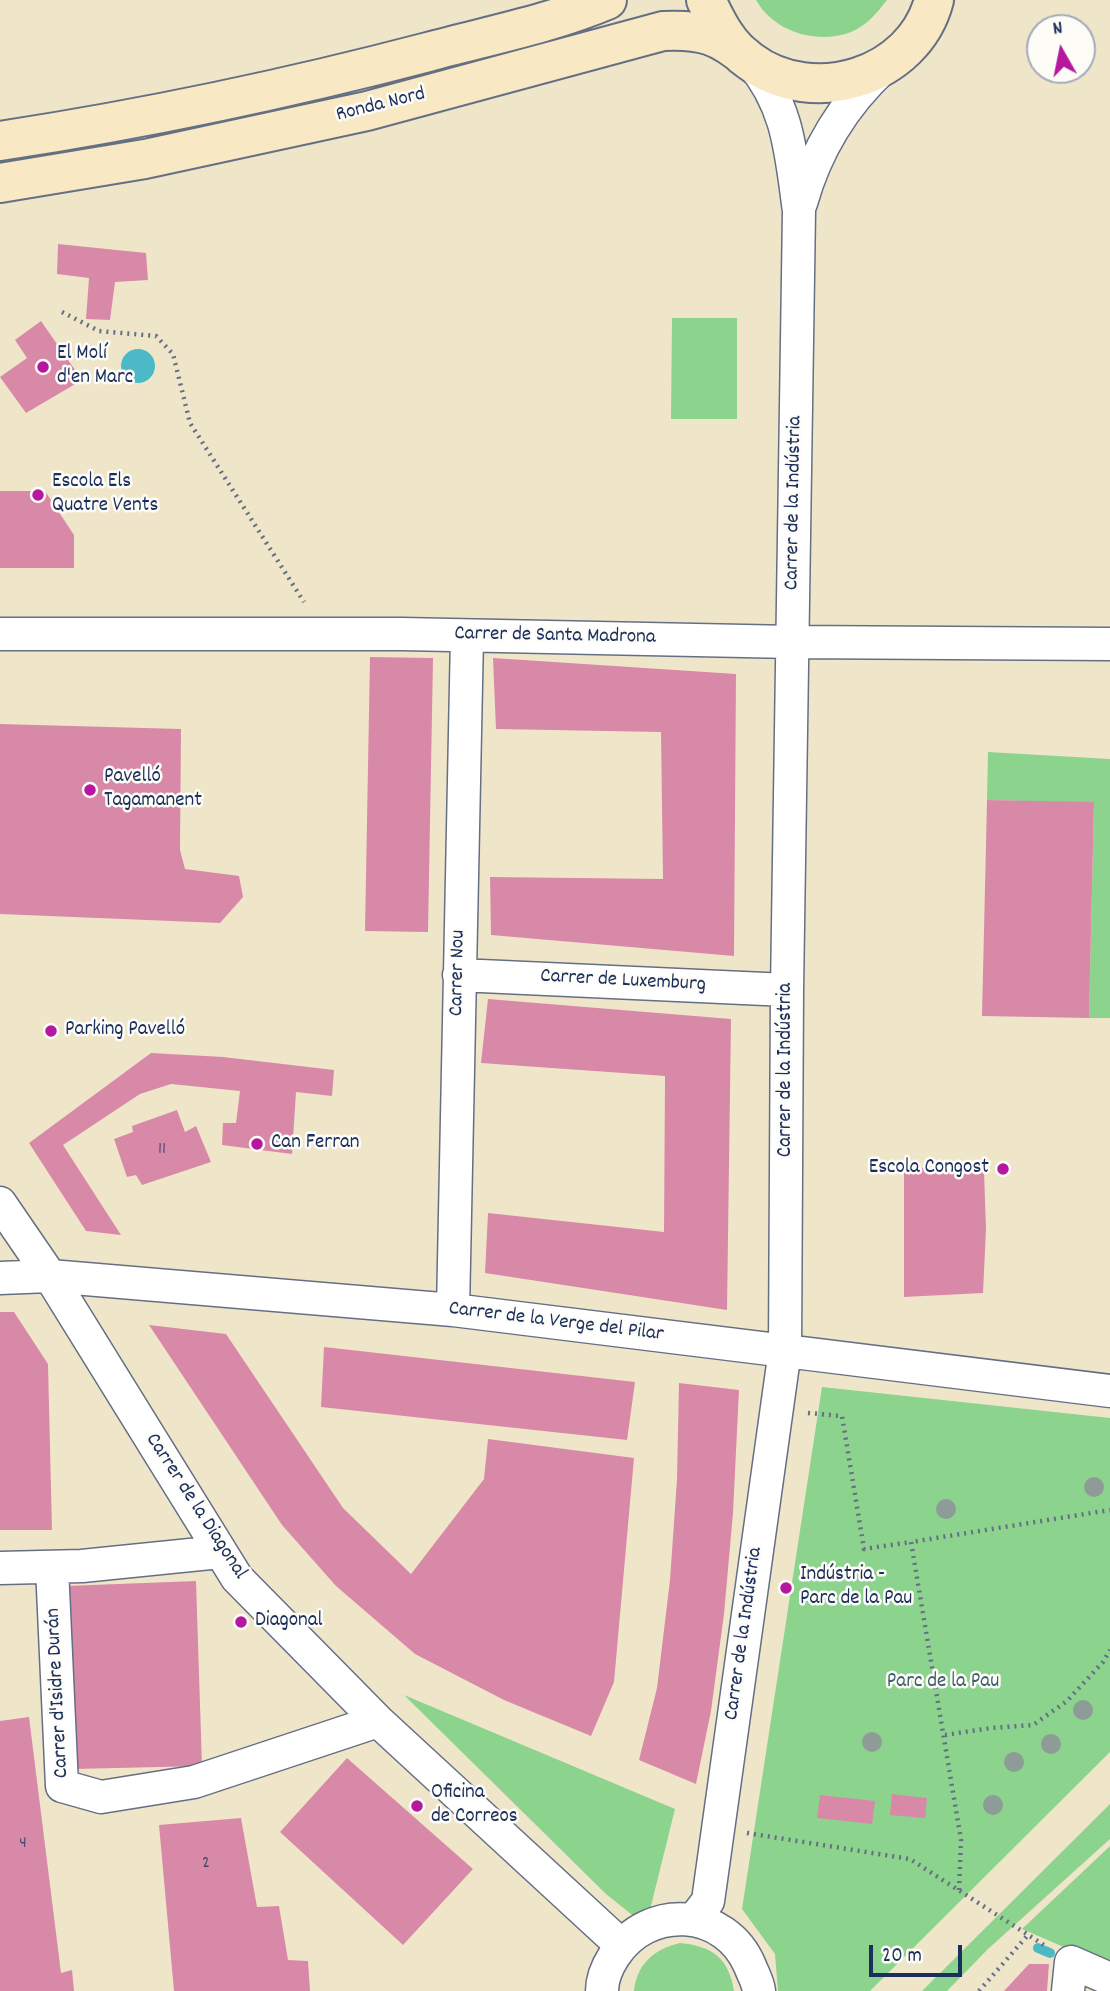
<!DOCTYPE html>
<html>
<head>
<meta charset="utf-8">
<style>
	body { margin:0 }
	#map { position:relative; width:1110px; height:1991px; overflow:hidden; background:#efe6ca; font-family:Dekko,sans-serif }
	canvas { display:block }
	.north { position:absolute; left:1026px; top:14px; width:70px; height:70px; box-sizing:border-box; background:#fdfcf7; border:2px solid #a3aaba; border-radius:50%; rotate:351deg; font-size:19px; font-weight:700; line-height:28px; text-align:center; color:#1b2f5e }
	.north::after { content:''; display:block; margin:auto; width:24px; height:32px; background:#b5179e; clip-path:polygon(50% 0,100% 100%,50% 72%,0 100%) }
	.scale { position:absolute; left:869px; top:1945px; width:93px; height:32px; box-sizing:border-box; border:4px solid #1b2f5e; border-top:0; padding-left:9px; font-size:21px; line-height:24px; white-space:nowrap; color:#1b2f5e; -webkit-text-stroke:5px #fdfcf7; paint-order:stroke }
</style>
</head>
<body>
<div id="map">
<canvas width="1110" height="1991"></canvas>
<div class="north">N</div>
<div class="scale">20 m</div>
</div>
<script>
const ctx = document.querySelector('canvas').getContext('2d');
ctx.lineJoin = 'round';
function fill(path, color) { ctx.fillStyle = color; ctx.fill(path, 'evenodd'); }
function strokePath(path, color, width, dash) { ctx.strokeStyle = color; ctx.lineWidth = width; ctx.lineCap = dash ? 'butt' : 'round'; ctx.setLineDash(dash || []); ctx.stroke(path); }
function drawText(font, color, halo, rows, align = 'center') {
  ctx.font = font + ' Dekko,sans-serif'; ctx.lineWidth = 5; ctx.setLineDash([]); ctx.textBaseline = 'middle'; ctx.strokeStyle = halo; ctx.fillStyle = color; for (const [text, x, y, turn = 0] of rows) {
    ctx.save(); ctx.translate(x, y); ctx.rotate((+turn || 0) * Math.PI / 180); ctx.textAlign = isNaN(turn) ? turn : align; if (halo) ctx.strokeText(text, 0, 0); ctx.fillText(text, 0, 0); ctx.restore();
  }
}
fill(new Path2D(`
	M756,0h131c-10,13 -21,26 -36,32 -34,13 -77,0 -95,-32z
	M672,318h65v101h-66z
	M988,752l122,7v259h-21l5,-215 -107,-3z
	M822,1387l288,31v334l-240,239h-92l-3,-37 -33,-45z
	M404,1695l271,114 -29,117 -40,-32z
	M1110,1804v35l-122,110 -41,42h-25z
	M1110,1846v121l-88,-38z
	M680,1943c32,3 49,15 54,48h-100c3,-27 20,-42 46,-48z`), '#8cd38d');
fill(new Path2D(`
	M121 366a17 17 0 1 1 34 0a17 17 0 1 1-34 0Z`), '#4bb9c6');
strokePath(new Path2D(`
	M1038,1948l12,5`), '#4bb9c6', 10);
fill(new Path2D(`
	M58,244l88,9 2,27 -33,2 -5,38 -24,-1 3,-41 -32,-4z
	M41,321l41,59 -56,33 -26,-36 27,-19 -12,-18z
	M0,491h45l29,44v33h-74z
	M370,657l63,1 -5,274 -63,-1z
	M493,658l243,16 -2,282 -243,-21 -1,-58 173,2 -2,-147 -165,-3z
	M0,724l181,5 -1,121 5,19 54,7 4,21 -23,26 -220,-9z
	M987,800l107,2 -5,216 -107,-2z
	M488,999l243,20 -4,291 -242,-37 3,-60 176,19 1,-156 -184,-13z
	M151,1053l72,4 111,13 -2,26 -36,-4 -4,62 -70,-9 1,-22h13l4,-32 -69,-7 -31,10 -77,51 58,90 -35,-4 -57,-88z
	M177,1110l8,22 11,-6 15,36 -69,23 -6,-10 -9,2 -13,-38 19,-7 -1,-6z
	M904,1167l80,4 2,58 -3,64 -79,4z
	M0,1312h14l34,52 4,166h-52z
	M149,1325l77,9 117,174 68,66 73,-95 4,-40 146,19 -20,224 -23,54 -87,-36 -89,-46 -79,-68 -54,-61z
	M324,1347l311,35 -8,58 -306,-33z
	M679,1383l60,7 -6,123 -9,101 -13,97 -15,73 -57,-24 18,-72 13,-108 7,-101z
	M196,1581l6,185 -128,3 -8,-183z
	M29,1717l32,256 11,-3 2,21h-74v-270z
	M347,1758l126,111 -70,76 -123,-113z
	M892,1794l35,4 -2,20 -35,-3z
	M820,1795l55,6 -3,23 -55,-6z
	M241,1818l16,89 22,-1 9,54 20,1 2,30h-136l-15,-166z
	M1029,1964h20l-2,27h-43z`), '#d989a8');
const minor = new Path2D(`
	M801,203c15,-54 42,-98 83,-136
	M0,634h402l391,8 317,2
	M459,975l328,15
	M0,1203l50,73 187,302 141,143 243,224
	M0,1278l50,-2 403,34 657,81
	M453,1310l14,-674
	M52,1567l10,219 39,11 93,-15 184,-61
	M0,1568l82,-2 138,-14
	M694,1919l14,-18 77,-551 2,-360 12,-779c-8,-57 -10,-105 -49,-150
	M602,1991c0,-13 5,-24 12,-35 34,-53 112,-48 136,10 3,8 8,16 9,25
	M1068,1991l3,-29 39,17`);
const secondary = new Path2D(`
	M706,0c11,23 22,46 44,61 63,47 164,16 184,-61
	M0,141c144,-22 287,-52 428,-89 59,-16 122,-28 179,-52
	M0,183l145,-24 222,-48 296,-80c39,-2 57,4 87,30`);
strokePath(minor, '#656f84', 35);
strokePath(secondary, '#656f84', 42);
strokePath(new Path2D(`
	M62,312l37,19 57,5 17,18 17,69 114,179
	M808,1413l34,3 22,133 47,-7
	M945,1735l46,-7 42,-3 34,-24 36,-39 7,-12
	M747,1833l163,26 137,88
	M959,1890l2,-50 -50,-298 199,-32
	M979,1991l49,-56`), '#656f84', 4.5, [2, 5]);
strokePath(minor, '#fff', 32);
strokePath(secondary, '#f8e8c3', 38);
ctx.fillStyle = '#8d9c96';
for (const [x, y] of [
	[1094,1487],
	[946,1509],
	[1083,1710],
	[872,1742],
	[1051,1744],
	[1014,1762],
	[993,1805]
]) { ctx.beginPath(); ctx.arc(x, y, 10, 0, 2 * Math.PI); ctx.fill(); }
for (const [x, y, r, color] of [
	[43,367,7,"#b5179e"],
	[38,495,7,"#b5179e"],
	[90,790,7,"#b5179e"],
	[51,1031,7,"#b5179e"],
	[257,1144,7,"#b5179e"],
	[1003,1169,7,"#b5179e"],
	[786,1588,7,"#b5179e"],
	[241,1622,7,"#b5179e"],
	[417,1806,7,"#b5179e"]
]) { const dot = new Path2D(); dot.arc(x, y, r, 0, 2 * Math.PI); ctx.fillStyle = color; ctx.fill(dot); strokePath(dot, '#fdfcf7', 2.5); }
drawText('18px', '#4a4670', null, [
	["11",162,1151],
	["4",23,1845],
	["2",206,1865]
]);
drawText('21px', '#1b2f5e', '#fdfcf7', [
	["Ronda Nord",381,106,-14],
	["Carrer de la Indústria",795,503,-89],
	["Carrer de Santa Madrona",555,637,1],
	["Carrer Nou",459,973,-89],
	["Carrer de Luxemburg",623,982,3],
	["Carrer de la Indústria",787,1070,-90],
	["Carrer de la Verge del Pilar",556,1323,7],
	["Carrer de la Diagonal",195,1507,57],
	["Carrer de la Indústria",745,1634,-82],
	["Carrer d'Isidre Durán",59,1693,-93]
]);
drawText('21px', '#1b2f5e', '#fdfcf7', [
	["El Molí",57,355],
	["d'en Marc",57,379],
	["Escola Els",52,483],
	["Quatre Vents",52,507],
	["Pavelló",104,778],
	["Tagamanent",104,802],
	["Parking Pavelló",65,1031],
	["Can Ferran",271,1144],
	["Escola Congost",989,1169,"right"],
	["Indústria -",800,1576],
	["Parc de la Pau",800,1600],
	["Diagonal",255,1622],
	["Oficina",431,1794],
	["de Correos",431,1818]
], 'left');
drawText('21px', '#3d606c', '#fdfcf7', [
	["Parc de la Pau",943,1683]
]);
</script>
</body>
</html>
